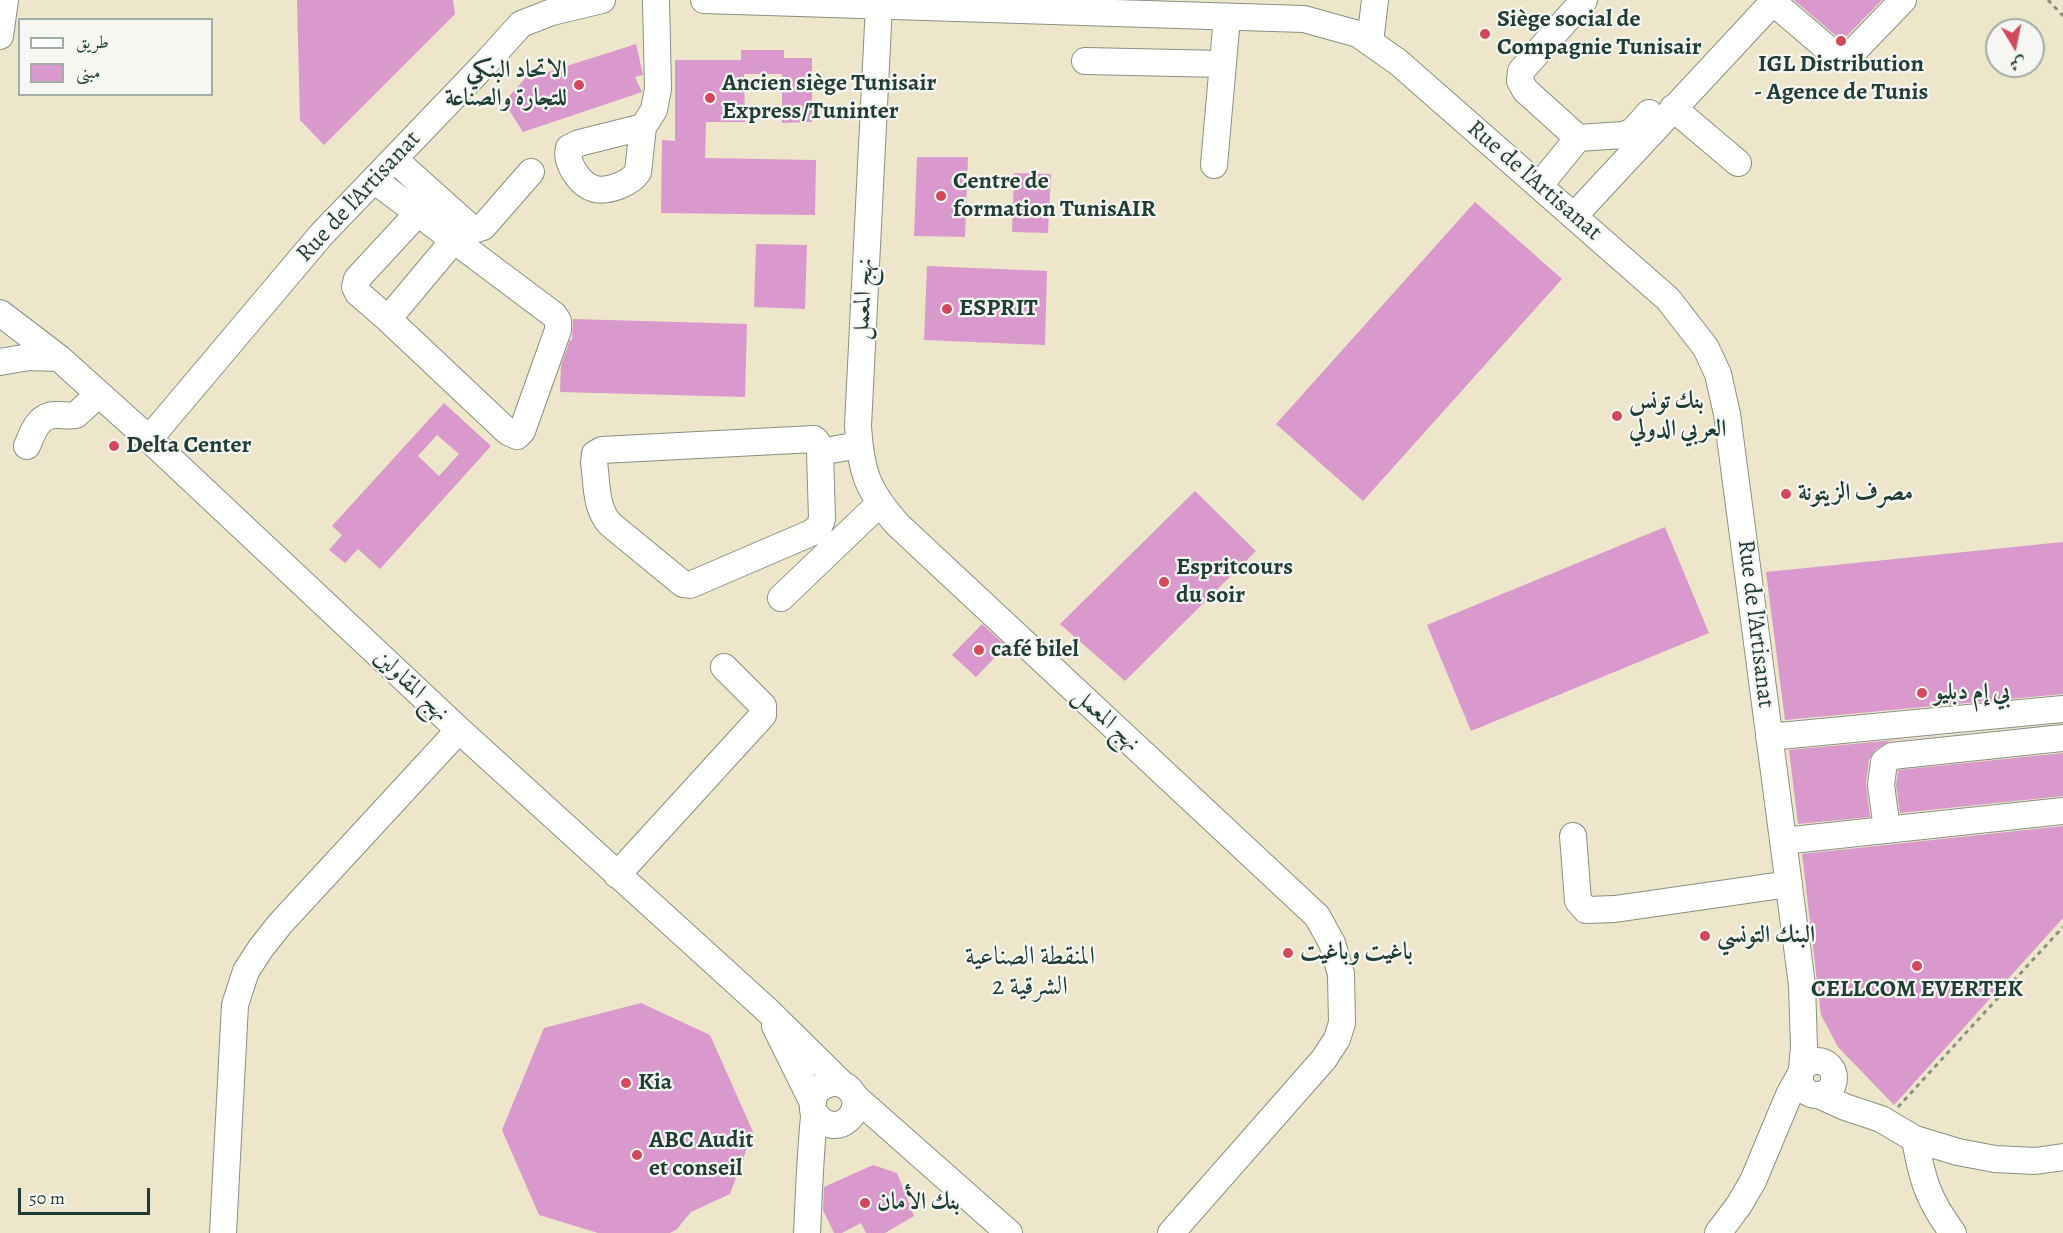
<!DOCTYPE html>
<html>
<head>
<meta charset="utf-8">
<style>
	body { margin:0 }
	#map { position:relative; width:2063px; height:1233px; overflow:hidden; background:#ede6cb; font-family:Alegreya,Amiri,serif }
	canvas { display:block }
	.legend { position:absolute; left:18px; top:18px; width:195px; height:78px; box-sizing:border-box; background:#f6f6f2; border:2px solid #a0aca6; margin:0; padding:8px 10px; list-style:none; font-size:18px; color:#1f3d34 }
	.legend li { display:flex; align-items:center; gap:12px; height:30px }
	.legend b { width:30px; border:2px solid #a0aca6 }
	.north { position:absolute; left:1985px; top:18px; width:60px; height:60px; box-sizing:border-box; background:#f6f6f2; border:2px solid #a0aca6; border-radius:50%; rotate:170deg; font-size:16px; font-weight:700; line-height:24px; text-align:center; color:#1f3d34 }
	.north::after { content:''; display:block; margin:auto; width:21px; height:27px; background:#d1495b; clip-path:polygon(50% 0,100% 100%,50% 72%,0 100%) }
	.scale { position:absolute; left:18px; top:1188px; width:132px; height:27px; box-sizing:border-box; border:3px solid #1f3d34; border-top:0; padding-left:8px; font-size:18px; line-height:21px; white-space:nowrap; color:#1f3d34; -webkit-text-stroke:4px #f6f6f2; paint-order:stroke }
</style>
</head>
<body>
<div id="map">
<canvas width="2063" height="1233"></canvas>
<ul class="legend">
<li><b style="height:8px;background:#fff"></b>طريق</li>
<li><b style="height:16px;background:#d999cc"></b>مبنى</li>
</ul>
<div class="north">ش</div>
<div class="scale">50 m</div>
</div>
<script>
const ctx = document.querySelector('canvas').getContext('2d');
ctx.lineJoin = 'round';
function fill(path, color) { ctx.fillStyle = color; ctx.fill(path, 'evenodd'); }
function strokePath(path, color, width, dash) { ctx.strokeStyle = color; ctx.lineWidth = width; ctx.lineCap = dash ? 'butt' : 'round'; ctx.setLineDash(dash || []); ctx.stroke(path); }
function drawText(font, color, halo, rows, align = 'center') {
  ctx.font = font + ' Alegreya,Amiri,serif'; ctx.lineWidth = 4.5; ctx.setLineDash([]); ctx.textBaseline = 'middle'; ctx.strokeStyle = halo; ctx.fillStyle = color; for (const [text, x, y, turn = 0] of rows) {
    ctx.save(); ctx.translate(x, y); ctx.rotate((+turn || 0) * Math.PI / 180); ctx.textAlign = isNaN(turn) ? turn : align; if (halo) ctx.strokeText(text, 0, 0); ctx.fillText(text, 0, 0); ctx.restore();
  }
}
fill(new Path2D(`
	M297,0h156l2,14 -131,131 -24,-25z
	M1794,0h88l-40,41z
	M636,44l7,31 -8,2 7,15 -119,40 -19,-30 33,-37 11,7z
	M741,50h43v8h28v64l-30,1v-49h-38l1,48h-39l-1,36 111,2 -1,55 -154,-2 1,-73 13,1v-81h66z
	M917,157h51l-3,80 -51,-1z
	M1014,173l37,1 -3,59 -36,-1z
	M1475,202l87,77 -199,222 -87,-77z
	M756,244l51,1 -2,64 -51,-2z
	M927,266l120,5 -2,74 -121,-5z
	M573,319l174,5 -2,73 -185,-5 1,-27 9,-25h2z
	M444,403l47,43 -111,123 -22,-20 -13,14 -16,-13 13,-15 -10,-9zM437,435l22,19 -20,22 -21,-20z
	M1195,491l61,60 -131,130 -65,-57z
	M1665,527l44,106 -238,98 -44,-106z
	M2063,542v152l-278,26 -19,-148z
	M982,624l24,22 -30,31 -24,-22z
	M1948,735l-58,6 -15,9 -6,10 -3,23 4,34 -72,7 -9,-74z
	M2063,753v43l-163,17 -4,-28 2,-15z
	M2063,826v92l-169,187 -56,-58 -17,-32 -19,-161z
	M641,1003l69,32 43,97 -23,62 -39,18 -14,17 -7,4h-72l-59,-18 -37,-85 42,-102z
	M873,1165l24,8 17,43 -29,17h-19l-5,-10 -19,10h-8l-11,-23 1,-23z`), '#d999cc');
const minor = new Path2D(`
	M704,0l600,19 54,15 40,28 270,237 38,49 12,26 9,40 75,571 2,62 -2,22
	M1773,2l62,53 7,3 8,-3 53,-55
	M879,5l-21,421c3,46 9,64 40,99l419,391 15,27 9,31 1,49 -5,16 -13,20 -153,174
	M0,36l5,-36
	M1370,42l5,-42
	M1085,61l138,3
	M1673,108l65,55
	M643,127l-64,16 -10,5c-4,15 11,37 26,41 14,3 36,-6 43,-17l5,-45 11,-17 4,-21 -2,-89
	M1578,138l-53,-48 -5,-9 1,-10 63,-71
	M394,159l76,68 7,2 6,-2 48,-55
	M1214,165l13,-148
	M374,180l180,135 4,6v9l-36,101 -5,5 -9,-4 -120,-113
	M1539,186l39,-48 45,-3 10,-4 16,-18
	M418,213l-61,66 -2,8 3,6 30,26 66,-79
	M1574,216l201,-216
	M0,313l59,45 90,81 310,291 308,280 76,75
	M0,362l29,-5 30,1
	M149,439l172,-204 164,-171 36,-40 31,-12 50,-12
	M27,446c6,-14 11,-31 29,-31 7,0 13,1 20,0l23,-21
	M820,452l-3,-10 -3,-3 -212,11 -7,4 -1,8c3,20 1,46 16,62l73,60 7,1 121,-52 8,-6 3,-8 -2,-67 39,-7
	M781,598l98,-94
	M1769,737l294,-28
	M1887,829l-6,-44 3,-23 8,-6 171,-18
	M1573,836l5,65 8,9 29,-1 174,-25
	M1783,841l280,-30
	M617,875l146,-160v-9l-39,-39
	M775,1026l38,77
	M1800 1078a17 17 0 1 1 34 0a17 17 0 1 1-34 0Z
	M854,1096l155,137
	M1821,1096l24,11 36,12 34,20 43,13 37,7 40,2 28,-4
	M1915,1139c7,40 13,61 38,94
	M223,1233l12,-228 11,-34 15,-23 19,-24 179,-194
	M807,1233c2,-39 3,-77 7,-116 0,-5 -2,-9 -1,-14 0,-16 21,-26 34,-16 25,20 -11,58 -33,25
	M1718,1233l21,-28 14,-24 36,-86 11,-20`);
strokePath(minor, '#869280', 28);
strokePath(new Path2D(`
	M2048,0l15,16
	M1898,1107l165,-180`), '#869280', 3, [4.5, 4.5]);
strokePath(minor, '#fff', 26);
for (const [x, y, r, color] of [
	[1485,34,6,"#d1495b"],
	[1841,41,6,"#d1495b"],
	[579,85,6,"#d1495b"],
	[710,98,6,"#d1495b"],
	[941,196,6,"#d1495b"],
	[947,309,6,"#d1495b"],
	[1617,416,6,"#d1495b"],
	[114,446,6,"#d1495b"],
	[1786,494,6,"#d1495b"],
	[1164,582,6,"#d1495b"],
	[979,650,6,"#d1495b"],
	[1922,693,6,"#d1495b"],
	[1705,936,6,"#d1495b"],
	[1288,953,6,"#d1495b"],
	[1917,966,6,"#d1495b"],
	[626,1083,6,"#d1495b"],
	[637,1155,6,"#d1495b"],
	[865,1203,6,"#d1495b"]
]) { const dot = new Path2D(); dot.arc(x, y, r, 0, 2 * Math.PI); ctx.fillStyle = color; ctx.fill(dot); strokePath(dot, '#f6f6f2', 2); }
drawText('bold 24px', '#1f3d34', '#f6f6f2', [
	["Siège social de",1497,20],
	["Compagnie Tunisair",1497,48],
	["IGL Distribution",1841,65,"center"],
	["- Agence de Tunis",1841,93,"center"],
	["الاتحاد البنكي",567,71,"right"],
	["للتجارة والصناعة",567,99,"right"],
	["Ancien siège Tunisair",722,84],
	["Express/Tuninter",722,112],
	["Centre de",953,182],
	["formation TunisAIR",953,210],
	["ESPRIT",959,309],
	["بنك تونس",1629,402],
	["العربي الدولي",1629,430],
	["Delta Center",126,446],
	["مصرف الزيتونة",1798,494],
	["Espritcours",1176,568],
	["du soir",1176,596],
	["café bilel",991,650],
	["بي إم دبليو",1934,693],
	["البنك التونسي",1717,936],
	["باغيت وباغيت",1300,953],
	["CELLCOM EVERTEK",1917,990,"center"],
	["Kia",638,1083],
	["ABC Audit",649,1141],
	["et conseil",649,1169],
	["بنك الأمان",877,1203]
], 'left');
drawText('24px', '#1f3d34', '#f6f6f2', [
	["Rue de l'Artisanat",1534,181,41],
	["Rue de l'Artisanat",359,197,-47],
	["نهج المعمل",864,299,-87],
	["Rue de l'Artisanat",1755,624,83],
	["نهج المقاولين",411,686,43],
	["نهج المعمل",1106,720,43]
]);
drawText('26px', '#1f3d34', '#f6f6f2', [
	["المنقطة الصناعية",1030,958],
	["الشرقية 2",1030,988]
]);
</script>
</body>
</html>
